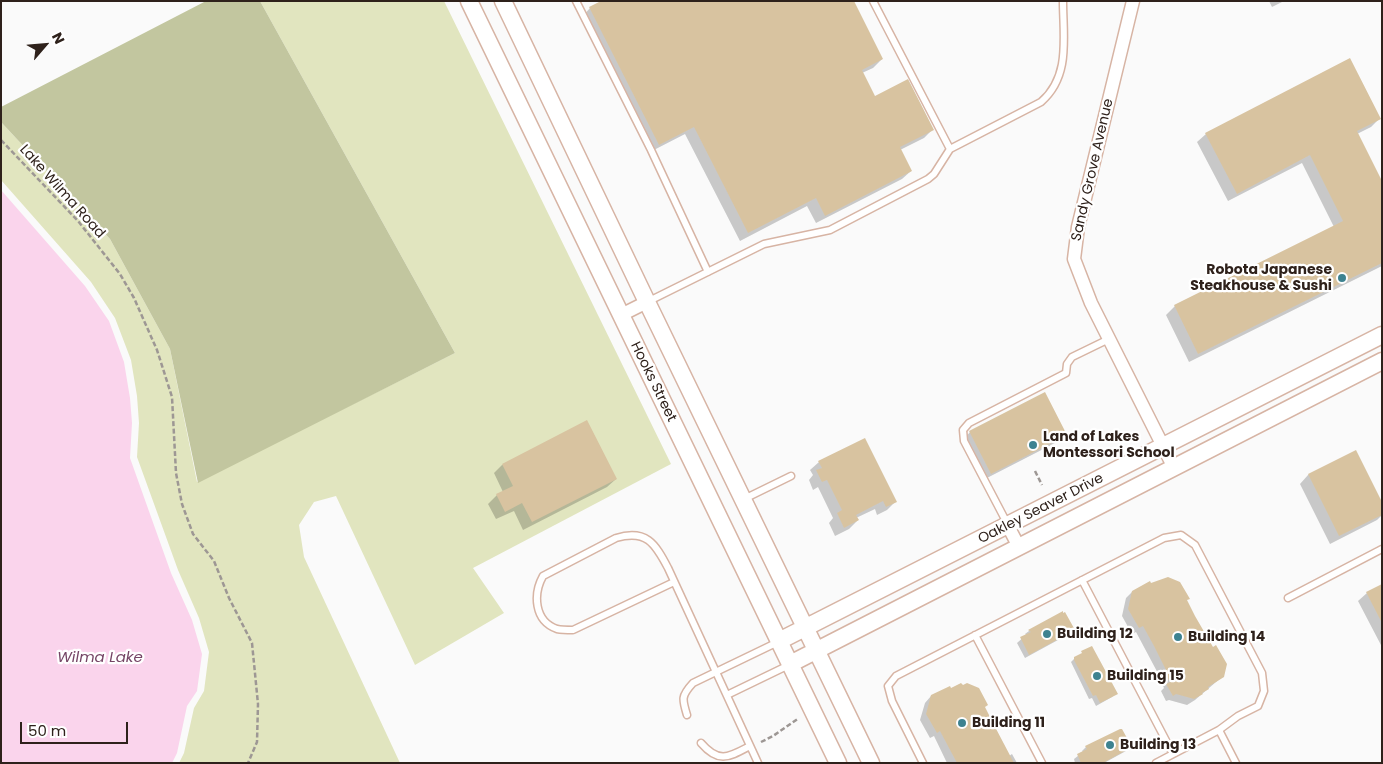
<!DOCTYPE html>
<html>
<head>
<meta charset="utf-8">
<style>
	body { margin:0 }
	#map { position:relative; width:1383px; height:764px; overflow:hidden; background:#fafafa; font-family:Poppins,sans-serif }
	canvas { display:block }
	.frame { position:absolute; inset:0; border:2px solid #2e211b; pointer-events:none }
	.north { position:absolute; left:20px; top:20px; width:50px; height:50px; -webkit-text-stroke:4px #fff; paint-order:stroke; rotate:63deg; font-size:14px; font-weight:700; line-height:20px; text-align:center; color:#2e211b }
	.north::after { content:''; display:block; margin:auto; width:18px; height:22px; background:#2e211b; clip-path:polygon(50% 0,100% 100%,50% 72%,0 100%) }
	.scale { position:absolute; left:20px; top:722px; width:108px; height:22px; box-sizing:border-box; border:2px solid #2e211b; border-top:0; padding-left:6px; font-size:15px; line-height:18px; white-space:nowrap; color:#2e211b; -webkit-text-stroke:4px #fff; paint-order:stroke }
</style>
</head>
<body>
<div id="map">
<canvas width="1383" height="764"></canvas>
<div class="frame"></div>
<div class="north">N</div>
<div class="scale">50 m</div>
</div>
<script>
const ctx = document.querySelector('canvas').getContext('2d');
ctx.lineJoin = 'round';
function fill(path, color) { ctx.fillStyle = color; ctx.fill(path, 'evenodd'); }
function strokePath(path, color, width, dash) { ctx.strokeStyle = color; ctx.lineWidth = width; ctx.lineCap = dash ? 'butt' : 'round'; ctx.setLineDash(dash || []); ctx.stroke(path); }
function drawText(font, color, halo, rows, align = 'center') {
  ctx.font = font + ' Poppins,sans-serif'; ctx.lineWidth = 4.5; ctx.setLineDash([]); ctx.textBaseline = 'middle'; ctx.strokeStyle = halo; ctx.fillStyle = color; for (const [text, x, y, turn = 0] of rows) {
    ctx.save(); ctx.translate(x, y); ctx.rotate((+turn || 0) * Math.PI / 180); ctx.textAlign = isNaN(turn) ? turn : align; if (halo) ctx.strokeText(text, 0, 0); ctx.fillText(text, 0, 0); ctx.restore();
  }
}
fill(new Path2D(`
	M260,1h184l227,463 -198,104 31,45 -89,52 -79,-169 -22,6 -15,23 5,32 96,206h-221l5,-10 10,-45 10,-17 5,-39 -10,-34 -21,-48 -41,-113 2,-34 -2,-27 -6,-36 -16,-42 -24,-36 -90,-102v-58l109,117 60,110 27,133 258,-129z`), '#e1e5bf');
fill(new Path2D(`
	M206,1h54l195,352 -257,130 -28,-134 -60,-110 -109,-117v-15z`), '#c2c69f');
fill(new Path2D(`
	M1,190l84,96 24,35 15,41 6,36 2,25 -2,35 41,115 21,47 10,34 -5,37 -10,15 -10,47 -5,10h-171z`), '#fad4ec');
fill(new Path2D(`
	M1269,1h15l-12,6z
	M590,8l292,51 -9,9 -11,5 12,25 59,31 -9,9 -24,12 11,21 -9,8 -86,44 -9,-17 -67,35 -55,-107 -35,18 -68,-135z
	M1380,118l-9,9 -14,7 25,50v82l-193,96 -23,-47 9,-9 159,-79 -32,-64 -74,38 -31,-59 9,-8z
	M970,432l95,3 -6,6 -74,38 -21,-40z
	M1355,452l27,52v11l-5,5 -47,24 -30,-60 8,-9z
	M819,462l76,40 -8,8 -10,5 -2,-6 -19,9 2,2 -9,9 -14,7 -6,-13 4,-5 -15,-31 -5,3 -4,-10 4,-5 -3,-5z
	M502,465l114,14 -9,8 -84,43 -9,-19 -18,8 -8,-15 9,-9 6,-3 -9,-19z
	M1382,585v62l-24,-46 9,-8z
	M1132,592l54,9 37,75 -28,24 -8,5 -18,-5 -3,1 -5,-10 3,-3 -4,-7 1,-2 -25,-47 -4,2 -10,-18 4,-18z
	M1074,630l-5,4 -44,24 -8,-15 9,-8 -1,-1 4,-3z
	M1075,658l41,35 -4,4 -16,9 -4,-8 -3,1 -18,-37z
	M931,696l53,11 25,49 3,-2 5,9h-70l-13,-27 -4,2 -10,-18 5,-17z
	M1086,747h44l-4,4 -22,12h-29l-1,-4 9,-7 -1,-1z`), '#0003');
fill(new Path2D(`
	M601,1h253l29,58 -21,11 13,26 33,-17 26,51 -34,17 12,24 -87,45 -9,-18 -68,35 -54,-106 -35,18 -70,-138z
	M1350,58l31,61 -24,12 25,50v82l-184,91 -24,-49 169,-84 -33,-66 -73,39 -32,-61z
	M1045,392l22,43 -76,39 -22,-43z
	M587,420l30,59 -85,43 -10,-19 -17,9 -9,-18 17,-8 -11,-22z
	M865,438l32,64 -11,5 -3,-6 -27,14 3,5 -15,8 -7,-15 5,-3 -15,-30 -5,2 -6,-12 6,-2 -4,-7z
	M1356,450l26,52v13l-43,21 -31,-62z
	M1168,577l12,5 10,17 -3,1 8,16 18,31 3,-2 11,19 -3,13 -16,10 1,2 -7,4 1,1 -9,5 -18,-5 -3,2 -7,-12 4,-2 -5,-9 2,-1 -13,-26 -11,-20 -4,2 -11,-19 4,-18 18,-10 1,2z
	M1382,584v39l-16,-31z
	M1063,611v2l2,-1 10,18 -46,25 -9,-18 11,-5 -3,-2z
	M1092,646l26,48 -18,9 -4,-8 -3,1 -19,-36v-3l8,-4 -1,-2z
	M961,683l2,2 4,-2 12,5 9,17 -3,2 8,16 21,40h-57l-17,-32 -3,2 -11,-19 5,-19 19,-9 1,2z
	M1120,729h2l10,18 -29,16h-22l-4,-9 10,-5 -2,-3z`), '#d8c3a0');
const service = new Path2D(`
	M576,1l75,149 57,122
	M873,1l77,148
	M647,302l117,-58 66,-14 98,-51 6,-5 16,-25 91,-47c30,-26 22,-65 22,-101
	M744,499l47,-23
	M1008,525l-44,-84 -1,-11 6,-7 97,-50 1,-9 5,-7 37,-18
	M1082,580l91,174
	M674,582l-101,48c-5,0 -11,0 -16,-1 -23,-8 -24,-35 -14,-53l73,-38c30,-9 39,5 52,30l90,195
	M1288,598l94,-49
	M975,635l67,128
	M727,695l62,-30
	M687,715c-5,-16 -6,-19 6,-32l85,-41
	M701,743c18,21 28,14 49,3
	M923,763l-31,-62 -4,-15 8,-10 268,-138 17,-3 14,10 67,128 2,18 -6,15 -20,10 -19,14
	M1156,763l63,-33 17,33`);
const minor = new Path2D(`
	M1133,1l-55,226 -4,32 17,44 83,165
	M621,315l26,-13
	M1008,526l11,21`);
const tertiary = new Path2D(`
	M469,1l369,762
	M503,1l144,301 224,461
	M779,641l603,-306
	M790,664l592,-303`);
strokePath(service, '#d7b4a4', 9);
strokePath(minor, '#d7b4a4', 15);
strokePath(tertiary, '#d7b4a4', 19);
strokePath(new Path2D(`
	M1,140l77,81 42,53 14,24 23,52 15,47 4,76 6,31 11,30 21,27 15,37 23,45 6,61 -1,38 -9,21
	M1035,471l7,14
	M761,742l12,-6 26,-18`), '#9d9794', 2.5, [5, 2.5]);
strokePath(service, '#fff', 6);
strokePath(minor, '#fff', 12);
strokePath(tertiary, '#fff', 16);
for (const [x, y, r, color] of [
	[1342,278,5,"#3d8290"],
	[1033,445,5,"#3d8290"],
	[1047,634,5,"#3d8290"],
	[1178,637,5,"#3d8290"],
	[1097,676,5,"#3d8290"],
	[962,723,5,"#3d8290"],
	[1110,745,5,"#3d8290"]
]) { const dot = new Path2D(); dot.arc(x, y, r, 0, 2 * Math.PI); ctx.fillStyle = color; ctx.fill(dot); strokePath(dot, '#fff', 2); }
drawText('14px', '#2e211b', '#fff', [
	["Sandy Grove Avenue",1093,170,-77],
	["Lake Wilma Road",62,192,48],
	["Hooks Street",653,382,64],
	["Oakley Seaver Drive",1041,509,-27]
]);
drawText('bold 14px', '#2e211b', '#fff', [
	["Robota Japanese",1332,270,"right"],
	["Steakhouse & Sushi",1332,286,"right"],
	["Land of Lakes",1043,437],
	["Montessori School",1043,453],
	["Building 12",1057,634],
	["Building 14",1188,637],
	["Building 15",1107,676],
	["Building 11",972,723],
	["Building 13",1120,745]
], 'left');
drawText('italic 15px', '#754465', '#fff', [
	["Wilma Lake",100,658]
]);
</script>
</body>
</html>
